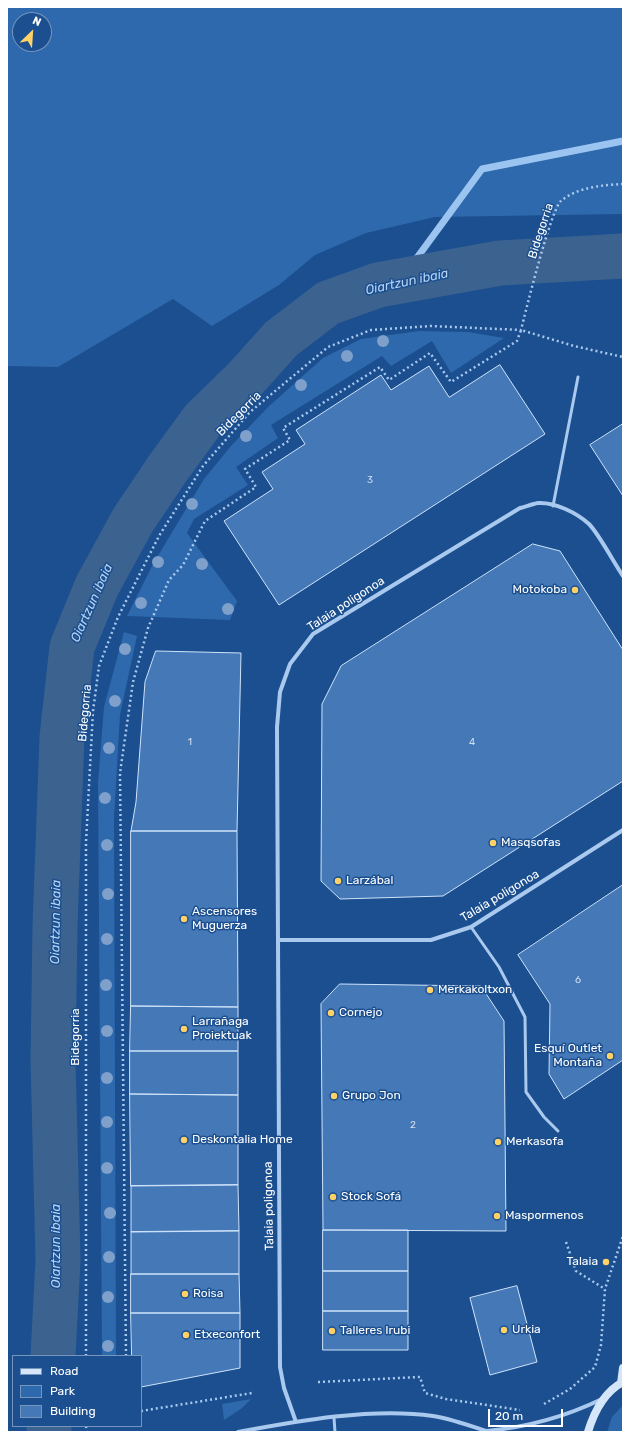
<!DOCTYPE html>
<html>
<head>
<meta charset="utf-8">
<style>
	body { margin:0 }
	#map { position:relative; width:630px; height:1439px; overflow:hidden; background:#1b4f8f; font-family:Rubik,sans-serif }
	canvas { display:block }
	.frame { position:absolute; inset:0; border:8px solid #fff; pointer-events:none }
	.legend { position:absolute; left:12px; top:1355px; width:130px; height:72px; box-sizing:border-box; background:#1b4f8f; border:1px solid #7695bc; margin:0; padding:5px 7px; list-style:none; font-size:12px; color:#fff }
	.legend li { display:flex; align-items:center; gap:8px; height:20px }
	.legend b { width:20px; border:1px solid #7695bc }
	.north { position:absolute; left:12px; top:12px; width:40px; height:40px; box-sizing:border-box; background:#1b4f8f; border:1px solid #7695bc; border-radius:50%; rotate:25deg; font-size:11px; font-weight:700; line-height:16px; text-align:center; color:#fff }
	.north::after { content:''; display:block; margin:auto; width:14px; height:18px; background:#ffd166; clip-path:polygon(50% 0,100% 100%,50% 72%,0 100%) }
	.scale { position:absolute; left:488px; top:1409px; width:75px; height:18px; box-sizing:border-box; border:2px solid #fff; border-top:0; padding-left:5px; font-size:12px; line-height:14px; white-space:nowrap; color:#fff; -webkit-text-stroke:3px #1b4f8f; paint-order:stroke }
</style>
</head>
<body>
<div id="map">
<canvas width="630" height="1439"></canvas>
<div class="frame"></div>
<ul class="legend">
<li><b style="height:5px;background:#d6e6fa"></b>Road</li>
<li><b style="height:11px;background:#2e69ad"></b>Park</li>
<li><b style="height:11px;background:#4478b7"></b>Building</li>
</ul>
<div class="north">N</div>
<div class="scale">20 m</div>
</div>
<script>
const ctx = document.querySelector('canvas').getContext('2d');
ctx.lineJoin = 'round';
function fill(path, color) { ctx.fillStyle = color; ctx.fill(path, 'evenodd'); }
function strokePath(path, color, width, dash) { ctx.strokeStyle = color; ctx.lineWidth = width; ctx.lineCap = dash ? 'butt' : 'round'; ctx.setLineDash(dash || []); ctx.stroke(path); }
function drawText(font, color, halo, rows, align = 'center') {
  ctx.font = font + ' Rubik,sans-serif'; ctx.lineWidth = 3; ctx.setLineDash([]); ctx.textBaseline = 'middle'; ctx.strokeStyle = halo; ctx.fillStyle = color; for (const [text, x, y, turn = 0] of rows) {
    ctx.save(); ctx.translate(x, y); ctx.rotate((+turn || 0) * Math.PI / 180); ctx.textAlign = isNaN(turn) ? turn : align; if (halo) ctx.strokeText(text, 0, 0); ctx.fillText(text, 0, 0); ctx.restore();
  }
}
fill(new Path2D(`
	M7,7h616v207l-188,3 -69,16 -51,22 -36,30 -67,41 -39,-27 -115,68 -51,-1zM20,20h24v24h-24z
	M419,331l49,1 36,6 -53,35 -19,-32 -41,25 -9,-10 -111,69 7,13 -42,29 12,18 -54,34 -7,14 50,68 -7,19 -103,-4 26,-52 51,-85 27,-33 37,-39 55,-49 38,-19z
	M124,632l13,4 -17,79 -6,103 2,538h-14l-4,-573 6,-76z
	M251,1399l-10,10 -17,11 -2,-16z
	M623,1405v27h-16l5,-15z`), '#2e69ad');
strokePath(new Path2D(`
	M400,281l82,-112 141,-28`), '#9cc4f0', 7);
strokePath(new Path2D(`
	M53,1356l5,-96 -5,-200 2,-134 7,-189 10,-90 25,-61 36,-66 35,-52 35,-48 43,-42 35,-39 47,-36 50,-18 122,-22 123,-7
	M49,1432v-6`), '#3c6290', 45);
const building = new Path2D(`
	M500,365l45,69 -266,171 -55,-84 49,-32 -11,-17 43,-28 -9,-14 85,-55 10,15 38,-24 20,31z
	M623,424v72l-33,-51z
	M533,544l27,7 63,99v131l-180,115 -103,3 -19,-18 1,-177 19,-38z
	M156,651l85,2 -4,178h-106l5,-29 9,-120z
	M131,831h106l1,176 -107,-1z
	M623,885v175l-59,39 -15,-25 1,-70 -32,-49z
	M340,984l141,2 23,35 2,210 -183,-1 -2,-226z
	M131,1006l107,1v44h-108z
	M130,1051h108v44l-108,-1z
	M130,1094l108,1v90l-107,1z
	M238,1185l1,46 -108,1v-46z
	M323,1230h85v41h-85z
	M239,1231v43h-108v-42z
	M323,1271h85v40h-85z
	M131,1274h108l1,39h-109z
	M517,1286l20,76 -47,13 -20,-77z
	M323,1311h85v39h-85z
	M131,1313h109v55l-99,19v-31h-9z`);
fill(building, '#4478b7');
strokePath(building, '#cfe3fa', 1);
strokePath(new Path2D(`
	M566,1242l10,29 29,18
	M86,1356v-514l7,-131 6,-45 19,-49 41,-81 44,-70 47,-54 78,-65 43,-17 60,-4 90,4c5,-20 30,-121 40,-129 16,-14 43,-16 62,-17
	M126,1356l-6,-583 13,-91 15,-54 21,-48 14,-15 22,-44 51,-34 -11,-18 45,-29 -7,-12 97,-61 9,13 41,-27 21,29 66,-41 4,-11 53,16 49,11
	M318,1382l102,-5 5,16 21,6 74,11
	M544,1404l26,-15 25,-22 6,-22 4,-56 18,-53
	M141,1411l111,-18
	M86,1426l1,6`), '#a9c9ee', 2.5, [2, 3]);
strokePath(new Path2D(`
	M553,506l25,-129
	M471,927l28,40 26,50 1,75 18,25 14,14
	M334,1418l1,14`), '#a9c9ee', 3);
strokePath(new Path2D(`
	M278,940h153l40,-13 152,-97
	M296,1422l-12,-34 -4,-21 -3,-640 3,-35 10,-28 23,-30 207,-126c5,-1 12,-4 18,-5 17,-1 39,10 51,21 10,10 25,39 34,52
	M487,1431c41,-4 78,-14 115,-32
	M238,1432c59,-11 135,-25 195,-16 19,3 38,10 56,16`), '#a9c9ee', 4);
strokePath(new Path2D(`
	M621,1383l2,-15
	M588,1432c6,-20 16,-40 35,-50`), '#d6e6fa', 8);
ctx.fillStyle = '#7ea0ca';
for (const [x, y] of [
	[383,341],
	[347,356],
	[301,385],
	[246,436],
	[192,504],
	[158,562],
	[202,564],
	[141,603],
	[228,609],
	[125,649],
	[115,701],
	[109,748],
	[105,798],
	[107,845],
	[108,894],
	[107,939],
	[106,985],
	[107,1031],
	[107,1078],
	[107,1122],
	[107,1168],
	[110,1213],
	[109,1257],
	[108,1297],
	[108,1346]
]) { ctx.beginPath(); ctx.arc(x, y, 6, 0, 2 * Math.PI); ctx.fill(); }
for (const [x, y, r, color] of [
	[575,590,4,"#ffd166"],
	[493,843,4,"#ffd166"],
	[338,881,4,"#ffd166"],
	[184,919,4,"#ffd166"],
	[430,990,4,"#ffd166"],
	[331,1013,4,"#ffd166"],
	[184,1029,4,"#ffd166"],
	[610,1056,4,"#ffd166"],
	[334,1096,4,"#ffd166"],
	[184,1140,4,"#ffd166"],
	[498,1142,4,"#ffd166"],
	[333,1197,4,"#ffd166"],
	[497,1216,4,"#ffd166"],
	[606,1262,4,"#ffd166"],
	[185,1294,4,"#ffd166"],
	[504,1330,4,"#ffd166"],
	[332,1331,4,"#ffd166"],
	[186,1335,4,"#ffd166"]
]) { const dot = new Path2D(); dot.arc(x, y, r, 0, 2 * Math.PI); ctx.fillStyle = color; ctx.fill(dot); strokePath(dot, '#1b4f8f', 1.5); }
drawText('10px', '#d0dded', null, [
	["3",370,480],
	["1",190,742],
	["4",472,742],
	["6",578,980],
	["2",413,1125]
]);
drawText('12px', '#fff', '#1b4f8f', [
	["Bidegorria",541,231,-72],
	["Bidegorria",239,414,-45],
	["Talaia poligonoa",346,604,-33],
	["Bidegorria",85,713,-85],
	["Talaia poligonoa",500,896,-31],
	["Bidegorria",76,1037,-90],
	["Talaia poligonoa",269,1206,-91]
]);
drawText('12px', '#fff', '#1b4f8f', [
	["Motokoba",567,590,"right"],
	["Masqsofas",501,843],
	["Larzábal",346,881],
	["Ascensores",192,912],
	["Muguerza",192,926],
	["Merkakoltxon",438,990],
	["Cornejo",339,1013],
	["Larrañaga",192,1022],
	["Proiektuak",192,1036],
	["Esquí Outlet",602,1049,"right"],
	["Montaña",602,1063,"right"],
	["Grupo Jon",342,1096],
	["Deskontalia Home",192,1140],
	["Merkasofa",506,1142],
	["Stock Sofá",341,1197],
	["Maspormenos",505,1216],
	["Talaia",598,1262,"right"],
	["Roisa",193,1294],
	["Urkia",512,1330],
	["Talleres Irubi",340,1331],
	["Etxeconfort",194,1335]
], 'left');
drawText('italic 13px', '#b5d3f5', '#1b4f8f', [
	["Oiartzun ibaia",407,282,-12],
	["Oiartzun ibaia",92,603,-66],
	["Oiartzun ibaia",56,922,-89],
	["Oiartzun ibaia",56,1246,-90]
]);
</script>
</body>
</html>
